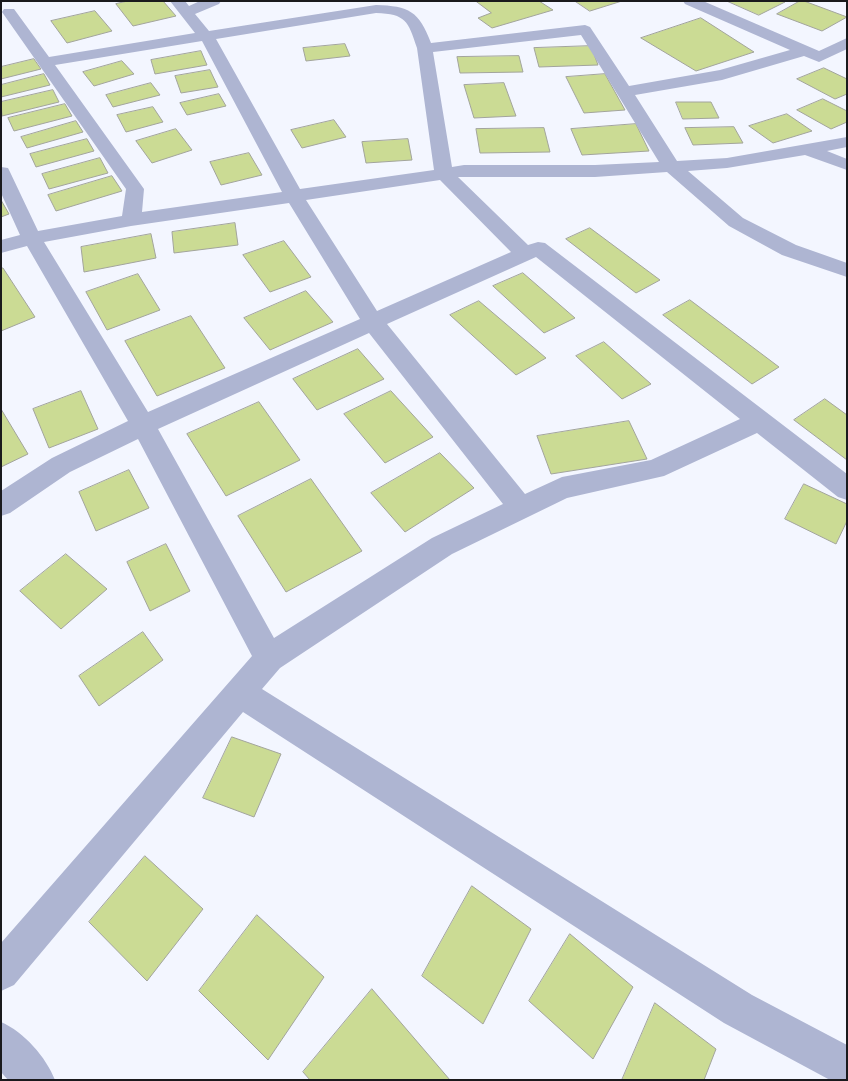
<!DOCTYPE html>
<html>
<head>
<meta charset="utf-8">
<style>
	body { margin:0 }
	#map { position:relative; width:848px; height:1081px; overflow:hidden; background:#f3f6ff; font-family:"PT Sans Narrow",sans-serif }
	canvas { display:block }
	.frame { position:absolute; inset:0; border:2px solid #1a1a1d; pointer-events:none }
</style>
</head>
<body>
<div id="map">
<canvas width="848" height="1081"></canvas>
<div class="frame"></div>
</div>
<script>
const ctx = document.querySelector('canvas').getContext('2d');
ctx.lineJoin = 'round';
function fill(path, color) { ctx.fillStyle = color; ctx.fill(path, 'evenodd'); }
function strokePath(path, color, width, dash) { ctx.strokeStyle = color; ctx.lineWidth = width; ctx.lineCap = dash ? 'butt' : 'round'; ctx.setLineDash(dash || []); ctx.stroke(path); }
const building = new Path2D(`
	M128,1h35l13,15 -43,10 -17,-22z
	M476,1h63l14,9 -61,18 -14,-10 13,-5z
	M575,1h47l-32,10z
	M727,1h55l3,1 -26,13z
	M800,1h4l43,16 -25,14 -45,-17z
	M95,11l17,20 -45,12 -16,-22z
	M701,18l53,34 -58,19 -55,-33z
	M345,44l5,12 -44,5 -3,-13z
	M591,46l7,19 -59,2 -5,-19z
	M201,51l6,14 -52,9 -4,-14z
	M519,56l4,16 -63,1 -3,-16z
	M34,59l7,10 -40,10v-12z
	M122,61l12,13 -40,12 -11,-14z
	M824,68l23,11v15l-12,5 -38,-20z
	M210,70l8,17 -37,6 -6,-17z
	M44,74l6,11 -49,12v-12z
	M605,74l20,36 -41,3 -18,-36z
	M151,83l9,12 -47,12 -7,-12z
	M504,83l12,33 -42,2 -10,-33z
	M53,90l6,12 -57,14 -1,-14z
	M219,94l7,12 -39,9 -7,-12z
	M823,99l24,12v11l-16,7 -34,-19z
	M676,102h35l8,16 -36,1z
	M65,104l7,12 -58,15 -6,-13z
	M153,107l10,15 -37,10 -9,-17z
	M787,114l25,17 -39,12 -24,-17z
	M334,120l12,17 -44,11 -11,-18z
	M76,121l7,11 -56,16 -6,-11z
	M636,124l13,27 -67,4 -11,-26z
	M734,127l9,16 -50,2 -8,-17z
	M544,128l6,24 -70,1 -4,-24z
	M176,129l16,21 -40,13 -16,-22z
	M87,139l7,12 -58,16 -6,-13z
	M408,139l4,21 -46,3 -4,-21z
	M249,153l13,22 -41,10 -11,-23z
	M100,158l8,15 -59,16 -7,-15z
	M112,176l10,15 -66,20 -8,-16z
	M1,200l8,14 -8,3z
	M235,223l3,22 -64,8 -2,-21z
	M590,228l70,52 -24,13 -70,-54z
	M151,234l5,24 -72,14 -3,-25z
	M284,241l27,36 -41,15 -27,-37z
	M1,268h2l32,49 -34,14z
	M523,273l52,45 -31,15 -51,-47z
	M138,274l22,36 -53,20 -21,-38z
	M306,291l27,31 -63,28 -26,-32z
	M690,300l89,67 -27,17 -89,-69z
	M479,301l67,57 -30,17 -66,-60z
	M191,316l34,52 -68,28 -32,-55z
	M604,342l47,42 -29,15 -46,-43z
	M358,349l26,30 -67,31 -24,-31z
	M81,391l17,38 -49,19 -16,-39z
	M391,391l42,46 -48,26 -41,-49z
	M825,399l22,16v45l-53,-40z
	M259,402l41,58 -74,36 -39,-62z
	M1,409l27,45 -27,13z
	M629,421l18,38 -96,15 -14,-38z
	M440,453l34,35 -69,44 -34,-39z
	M129,470l20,38 -53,23 -17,-39z
	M311,479l51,72 -76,41 -48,-76z
	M804,484l43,20v17l-11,23 -51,-25z
	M166,544l24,47 -40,20 -23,-49z
	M66,554l41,35 -46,40 -41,-38z
	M143,632l20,28 -64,46 -20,-30z
	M232,737l49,17 -27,63 -51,-19z
	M145,856l58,53 -56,72 -58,-59z
	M472,886l59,43 -48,95 -61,-48z
	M257,915l67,62 -56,83 -69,-69z
	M570,934l63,53 -40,72 -64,-58z
	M372,989l78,91h-140l-7,-8z
	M655,1003l61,46 -12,31h-82z`);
fill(building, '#cbdb94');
strokePath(building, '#a2a49c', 1);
fill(new Path2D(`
	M170,1h15l4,5 11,-5h21l-2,3 -24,10 14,17 167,-26c33,1 43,6 55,38l154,-18 5,2 39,59 91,-16 70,-20 -105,-46 -2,-3h20l116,50 28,-13v11l-28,13 -15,-6 -82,24 -87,15 42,66 50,-3 120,-21v10l-20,4 20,8v11l-42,-15 -78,13 -39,3 55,47 53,27 51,18v14l-65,-22 -53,-29 -62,-54 -72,5h-137l70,68 10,-3 7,1 302,231v26l-9,-3 -81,-64 -93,43 -97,22 -115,56 -172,114 -18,21 490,306 95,50v35h-17l-106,-57 -481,-311 -229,273 -13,6v-48l251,-287 -114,-217 -68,33 -60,41 -9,3v-25l51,-33 76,-37 -101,-175 -26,7v-13l19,-5 -19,-42v-26l7,1 2,4 28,59 84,-15 4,-27 -124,-177 2,-3h10l35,48 146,-24zM376,13c30,1 32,8 41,35l17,122 -134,19 -84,-150zM581,35l78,127 -64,3h-131l-12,2 -19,-115zM202,41l80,151 -140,20 2,-23 -89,-124zM440,180l71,72 -134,59 -71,-111zM289,203l71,116 -212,93 -104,-170 87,-16zM536,257l204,162 -89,41 -89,17 -37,17 -138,-170zM369,333l134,171 -71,34 -158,100 -116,-209z
	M1,1022c23,10 45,35 54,58h-47l-7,-8z`), '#aeb5d2');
</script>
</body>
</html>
